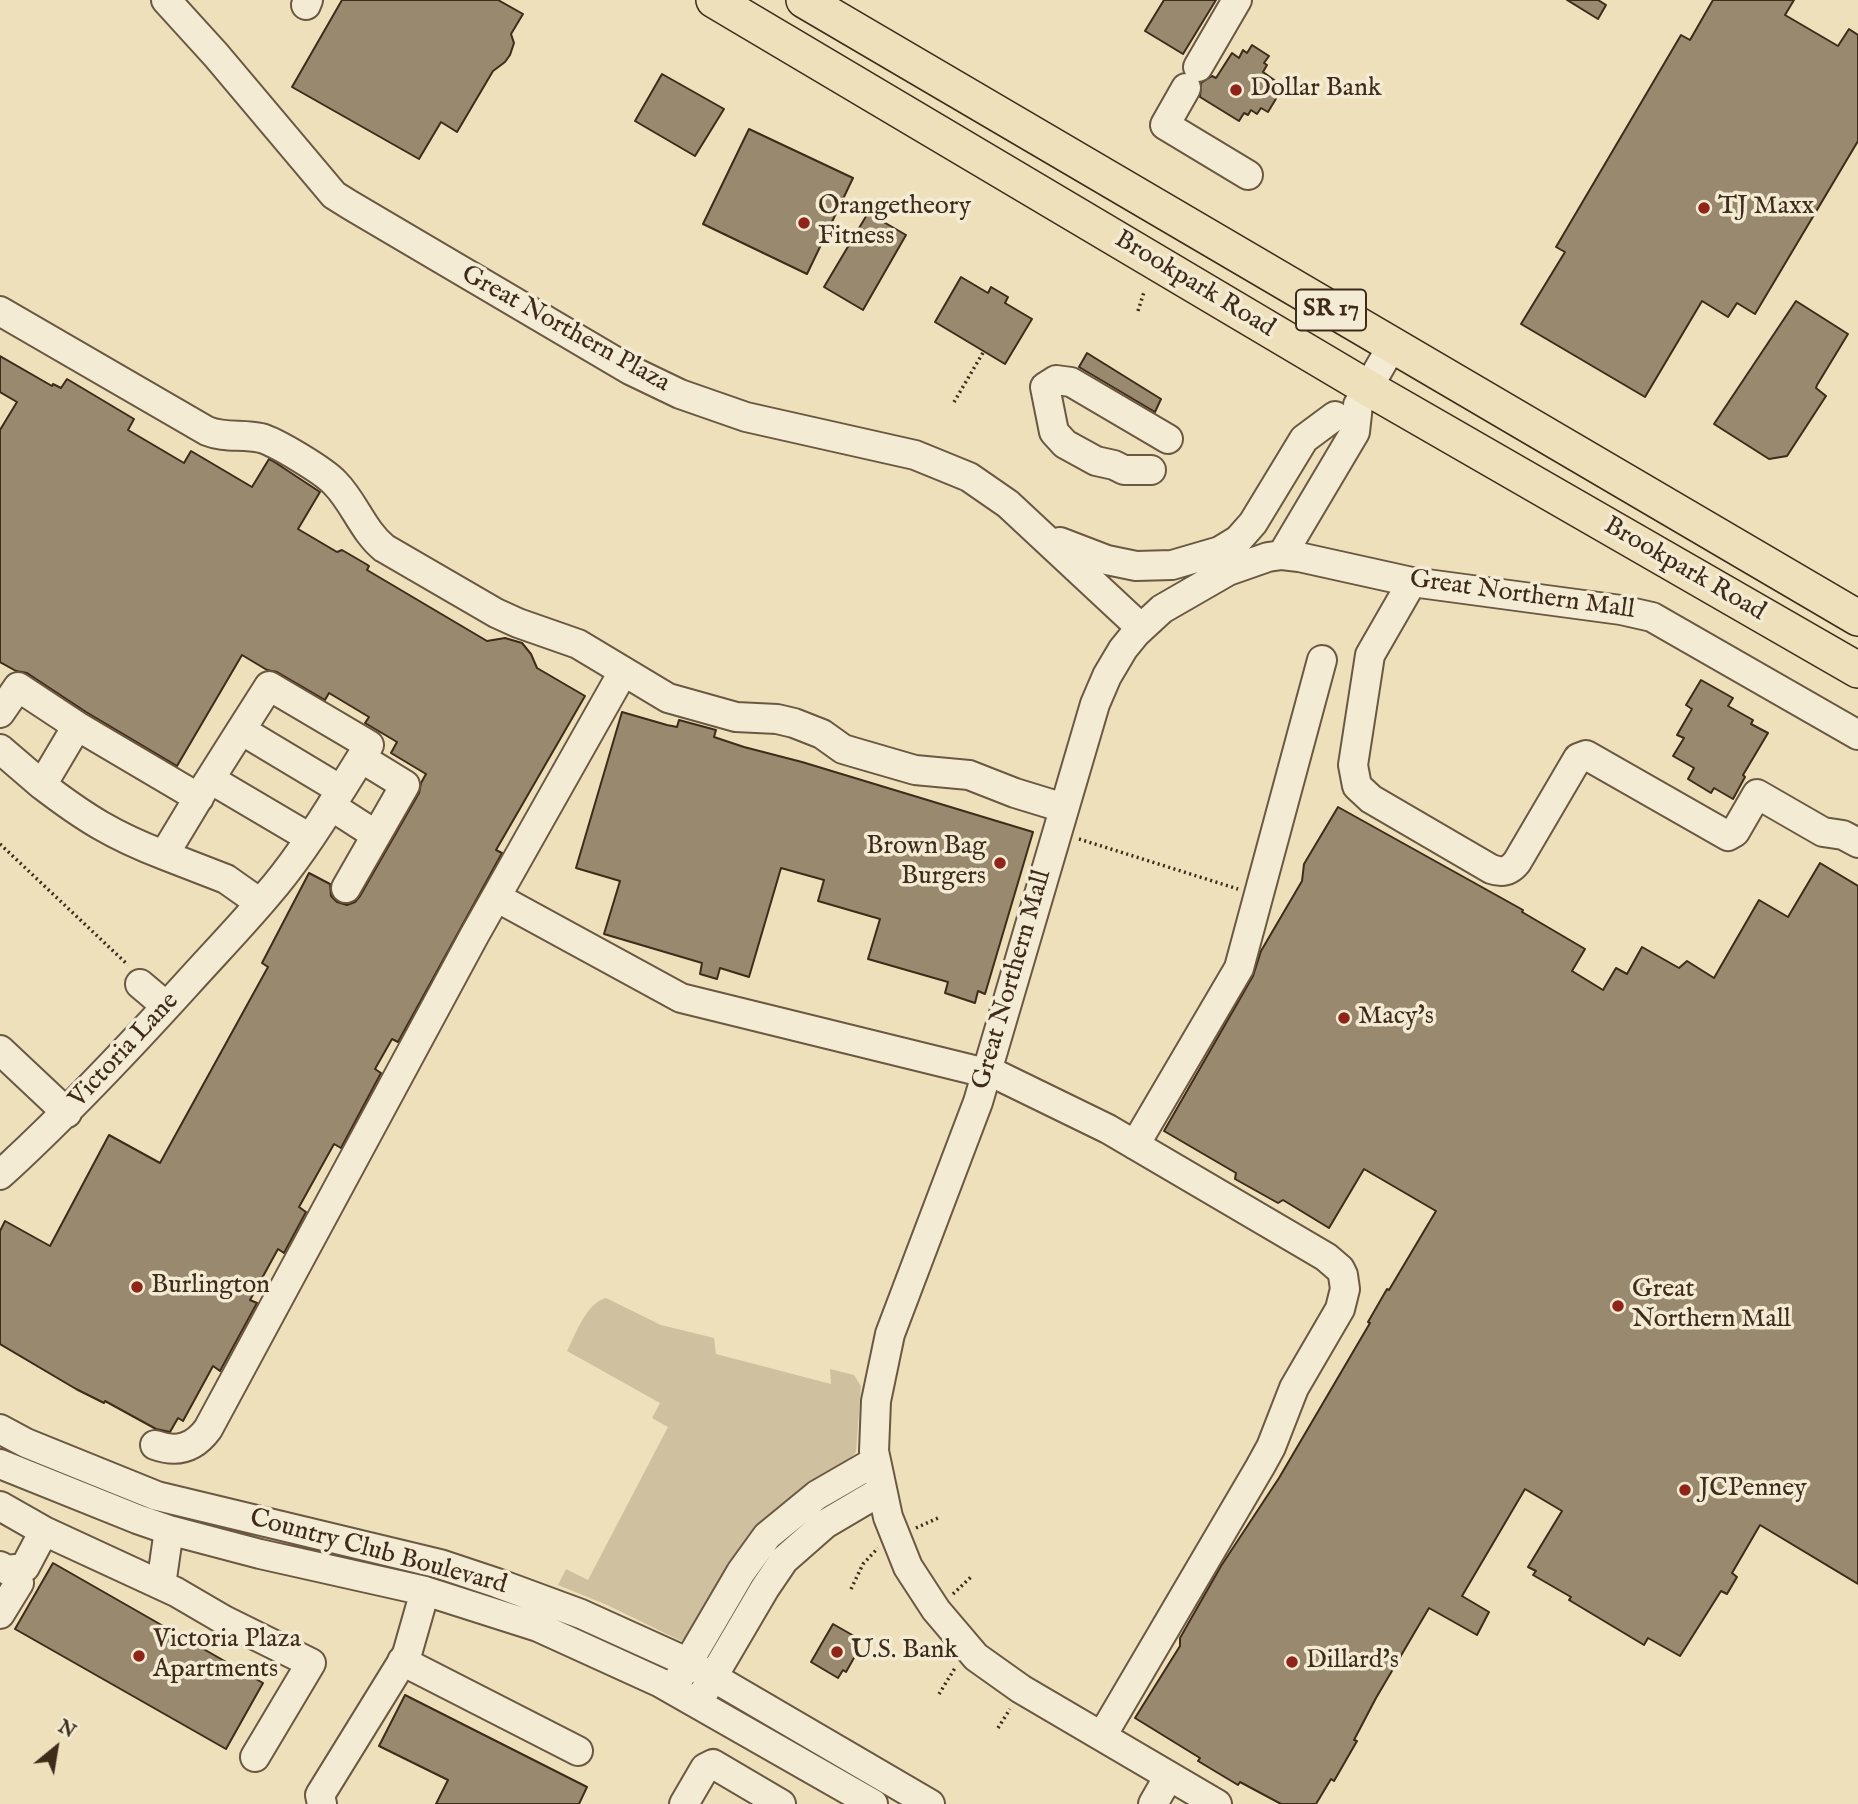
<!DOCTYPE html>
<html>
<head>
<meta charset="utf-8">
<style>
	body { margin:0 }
	#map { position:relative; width:1858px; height:1804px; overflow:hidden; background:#ede0bb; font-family:"IM FELL English",serif }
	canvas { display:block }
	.north { position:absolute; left:21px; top:1713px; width:70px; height:70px; -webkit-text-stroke:5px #f3ebd3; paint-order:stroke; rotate:30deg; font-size:19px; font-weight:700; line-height:28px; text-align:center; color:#3f2b1a }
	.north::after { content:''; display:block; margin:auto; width:24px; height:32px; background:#3f2b1a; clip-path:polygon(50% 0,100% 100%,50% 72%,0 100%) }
</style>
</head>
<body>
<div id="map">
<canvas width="1858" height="1804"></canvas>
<div class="north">N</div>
</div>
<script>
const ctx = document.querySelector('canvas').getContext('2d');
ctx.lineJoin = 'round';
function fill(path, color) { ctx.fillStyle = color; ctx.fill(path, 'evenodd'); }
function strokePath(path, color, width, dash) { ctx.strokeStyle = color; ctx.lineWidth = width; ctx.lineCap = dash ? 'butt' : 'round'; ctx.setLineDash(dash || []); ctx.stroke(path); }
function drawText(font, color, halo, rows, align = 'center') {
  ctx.font = font + ' "IM FELL English",serif'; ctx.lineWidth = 7; ctx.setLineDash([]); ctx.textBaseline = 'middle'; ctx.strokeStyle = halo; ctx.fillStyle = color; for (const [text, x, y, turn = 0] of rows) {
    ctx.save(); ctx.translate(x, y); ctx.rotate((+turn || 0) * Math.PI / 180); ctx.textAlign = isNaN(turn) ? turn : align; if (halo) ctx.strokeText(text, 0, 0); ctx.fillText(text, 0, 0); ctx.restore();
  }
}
fill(new Path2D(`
	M606,1298l55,27 53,13 2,16 115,30 -1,-15 24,6 7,11 -5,66 -7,8 -47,30 -46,39 -19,26 -47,79 -9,7 -74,-36 -49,-20 8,-16 22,11 80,-153 -16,-9 8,-15 -93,-52c9,-17 19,-48 39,-53z`), '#cfc1a0');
const building = new Path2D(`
	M342,0h156l25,14 -12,20 3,9 -4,12 -5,7 -12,9 -36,61 -16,-10 -22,37 -127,-72z
	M1164,0h52l-33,54 -38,-23z
	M1567,0h31l8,5 -8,14z
	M1713,0h81l-9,15 53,31 11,-17 9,6v106l-103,173 -18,-11 -9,14 -26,-16 -57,96 -124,-73 44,-72 -9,-5 125,-212 9,5z
	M1252,45l17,11 -5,7 3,2 -4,7 14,10 -3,6 6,4 -12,20 -7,-4 -4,6 -6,-4 -3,5 -4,-2 -5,8 -39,-24 1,-14 11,-7 4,2 16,-25 7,5 4,-8 4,3z
	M662,74l62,35 -29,47 -60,-35z
	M749,129l104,49 -46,96 -104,-50z
	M868,213l38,22 -43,75 -39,-23z
	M961,277l27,16 3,-6 17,10 -3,6 27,16 -27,45 -70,-42z
	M1796,301l52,33 -31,51 -1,3 10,8 -39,60 -18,3 -55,-35z
	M1087,353l74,46 -6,13 -76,-45z
	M0,356l52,30 1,-2 8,4 6,-9 67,40 -6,11 56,33 7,-12 61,36 17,-28 7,4 44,29 -22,37 39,23 5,-2 24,14 3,2 -2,4 120,71 18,-3 17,5 9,11 6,14 48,28 -89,154 6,3 -104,189 -6,-3 -17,30 6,4 -40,75 -7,-4 -35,63 7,5 -22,41 -6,-4 -28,51 7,3 -37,68 -7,-5 -30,55 -5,-3 -8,14 -14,-3 -51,-28 -1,2 -28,-14 -76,-45v-113l5,-10 45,25 59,-111 51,28 108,-196 -6,-4 47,-90 21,11 1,12 6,6 10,3 8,-3 5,-6 59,-103 2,-10 5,-9 -35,-21 6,-11 -32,-19 4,-6 -40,-24 -4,7 -48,-28 -10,-2 -25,-15 -65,111 -91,-54 -59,-39 -11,-2 -16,-9v-232l17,-28 -17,-10z
	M1701,680l32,18 -5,8 25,14 -2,4 17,9 -25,42 2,2 -12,22 -19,-11 -3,5 -23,-14 6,-11 -21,-12 11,-18 -7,-3 15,-26 -6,-4z
	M622,712l45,13 10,2 2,-7 37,10 -2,7 30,10 58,15 231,70 -48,162 -7,-3 -3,12 -30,-10 3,-11 -80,-23 12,-40 -62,-18 6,-21 -43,-12 -32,109 -29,-9 -3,11 -17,-5 2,-11 -98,-29 16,-53 -44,-13z
	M1338,807l185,103 -1,2 63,37 -13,22 31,19 13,-22 11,6 15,-27 37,21 8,-7 27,17 45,-78 29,17 32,-54 38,23v698l-98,-59 -28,48 5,4 -10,17 -6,-3 -41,65 -32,-18 -4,7 -75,-45 2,-3 -38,-22 3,-4 -8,-4 34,-56 -37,-22 -63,107 27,16 -12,23 -48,-27 -53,90 -22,42 3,1 -23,40 -3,-2 -15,25h-35l-41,-22 -2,3 -40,-24 2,-3 -65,-40 45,-72v-8l41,-72 58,-88 91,-155 -2,-1 19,-33 2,1 47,-79 -72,-42 -35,59 -46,-28 -5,3 -43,-24 1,-6 -72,-42 89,-155 8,-25 41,-70 2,-17z
	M53,1563l210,120 -37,66 -211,-120z
	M833,1624l28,16 -4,7 2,2 -13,23 -3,-2 -5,8 -27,-16z
	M405,1695l182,92 -8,17h-143l12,-24 -69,-34z`);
fill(building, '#99896e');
strokePath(building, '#3f2b1a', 2);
const minor = new Path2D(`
	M166,0l50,55 118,140 16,10 280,165 50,24 66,23 169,38 54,22 39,27 133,124
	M306,5l2,-5
	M1198,67l39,-67
	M1186,88l-21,37 83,50
	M0,311l207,120c17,7 36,3 54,7 15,4 63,33 74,45 19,19 28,48 49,65l112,65 22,10 60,21 90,54 68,19 41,2 17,4 28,11 21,15 10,3 62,18 54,5 46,18 49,15
	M1151,470h-27l-10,-5 -18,-4 -31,-17 -11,-12 -9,-45 11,-7 15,2 97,57
	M1060,542l47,18 29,6 36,-1 48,-14 18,-11 15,-17 51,-84 31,-23
	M1282,555l73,-123 3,-27 34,-59
	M1412,582l-42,73 -17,110 4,21 14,13 120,70c11,4 18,3 26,-7l61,-104 8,-3 142,81 7,-4 22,-38 66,38 20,3 15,8
	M0,713l18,-26 59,39
	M241,730l28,-44 100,59 -28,45
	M0,749l42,36
	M208,782l-44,73 62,24 34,24
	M331,806l45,29
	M164,855c-50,-19 -79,-37 -122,-70l35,-59 122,72
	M346,888l59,-103 -44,-27
	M496,897l185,101 305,75
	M140,984l26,22
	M0,1050l67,63
	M987,1070l121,59 218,128 14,12 3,6 2,14 -5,20 -46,79 -23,59 -11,20 -158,269
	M1135,1145l104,-177 83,-308
	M0,1175c66,-60 126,-124 186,-190 27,-30 56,-60 82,-91 28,-32 51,-68 73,-104l-100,-60 -31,49 100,59
	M0,1429l26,14 131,53 283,68 57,19 84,31 106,48 243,142
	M155,1445c22,8 39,3 53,-16l266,-493 149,-264
	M0,1464l137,55 32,11 91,24 165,37 113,36 123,56 212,121
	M0,1506l44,25
	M0,1566l9,5 16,-4 19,-36 132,61 48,28 87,43 -56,94
	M161,1585l8,-55
	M0,1614l19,-31 -5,-14
	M402,1661l176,90
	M679,1678l62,-106 26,-36 50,-41 59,-34
	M704,1692l61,-104 19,-28 41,-36 56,-33
	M322,1804l-2,-9 87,-141 18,-63
	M684,1804l21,-36 8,-4 68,40
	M1153,1804l16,-28
	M1217,1804l-196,-115 -45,-32 -40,-47 -28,-43 -20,-50 -14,-66 2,-50 14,-67 88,-232 117,-398 12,-28 16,-27 13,-16 26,-24 66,-38 40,-14 14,-2 17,2 113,25 209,28 31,7 206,118`);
const major = new Path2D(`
	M714,0l654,388 490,282
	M804,0l1054,618`);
strokePath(minor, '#6a5842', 32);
strokePath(major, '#3f2b1a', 38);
strokePath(new Path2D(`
	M1138,311l6,-19
	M954,402l30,-51
	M1079,839l159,50
	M0,844l128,121
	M916,1528l22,-10
	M851,1589l12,-25 15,-16
	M953,1594l18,-17
	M939,1694l16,-26
	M998,1728l12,-19`), '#3f2b1a', 3.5, [2, 3.5]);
strokePath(minor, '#f3ebd3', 28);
strokePath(major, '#ede0bb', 35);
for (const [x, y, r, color] of [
	[1236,90,7,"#8f2418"],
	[1704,208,7,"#8f2418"],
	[804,223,7,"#8f2418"],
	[1000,863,7,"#8f2418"],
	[1344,1018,7,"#8f2418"],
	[137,1287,7,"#8f2418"],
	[1618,1306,7,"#8f2418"],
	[1685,1490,7,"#8f2418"],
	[837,1652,7,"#8f2418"],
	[139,1656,7,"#8f2418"],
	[1292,1662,7,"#8f2418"]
]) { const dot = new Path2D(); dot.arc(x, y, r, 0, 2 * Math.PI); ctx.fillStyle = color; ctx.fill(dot); strokePath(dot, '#f3ebd3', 2.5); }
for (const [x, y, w] of [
	[1331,310,70]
]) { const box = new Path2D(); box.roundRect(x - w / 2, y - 20.5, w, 41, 5); ctx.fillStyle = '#f3ebd3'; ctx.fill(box); strokePath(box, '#3f2b1a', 2); }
drawText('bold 24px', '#3f2b1a', null, [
	["SR 17",1331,310]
]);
drawText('26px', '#3f2b1a', '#f3ebd3', [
	["Dollar Bank",1250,90],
	["Orangetheory",818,208],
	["Fitness",818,238],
	["TJ Maxx",1718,208],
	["Brown Bag",986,848,"right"],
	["Burgers",986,878,"right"],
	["Macy's",1358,1018],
	["Burlington",151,1287],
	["Great",1632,1291],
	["Northern Mall",1632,1321],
	["JCPenney",1699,1490],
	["Victoria Plaza",153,1641],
	["Apartments",153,1671],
	["U.S. Bank",851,1652],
	["Dillard's",1306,1662]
], 'left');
drawText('26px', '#3f2b1a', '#f3ebd3', [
	["Brookpark Road",1194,285,31],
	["Great Northern Plaza",565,330,29],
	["Brookpark Road",1684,570,30],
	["Great Northern Mall",1522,596,8],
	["Great Northern Mall",1013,980,-74],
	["Victoria Lane",125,1051,-47],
	["Country Club Boulevard",378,1553,15]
]);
</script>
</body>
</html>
